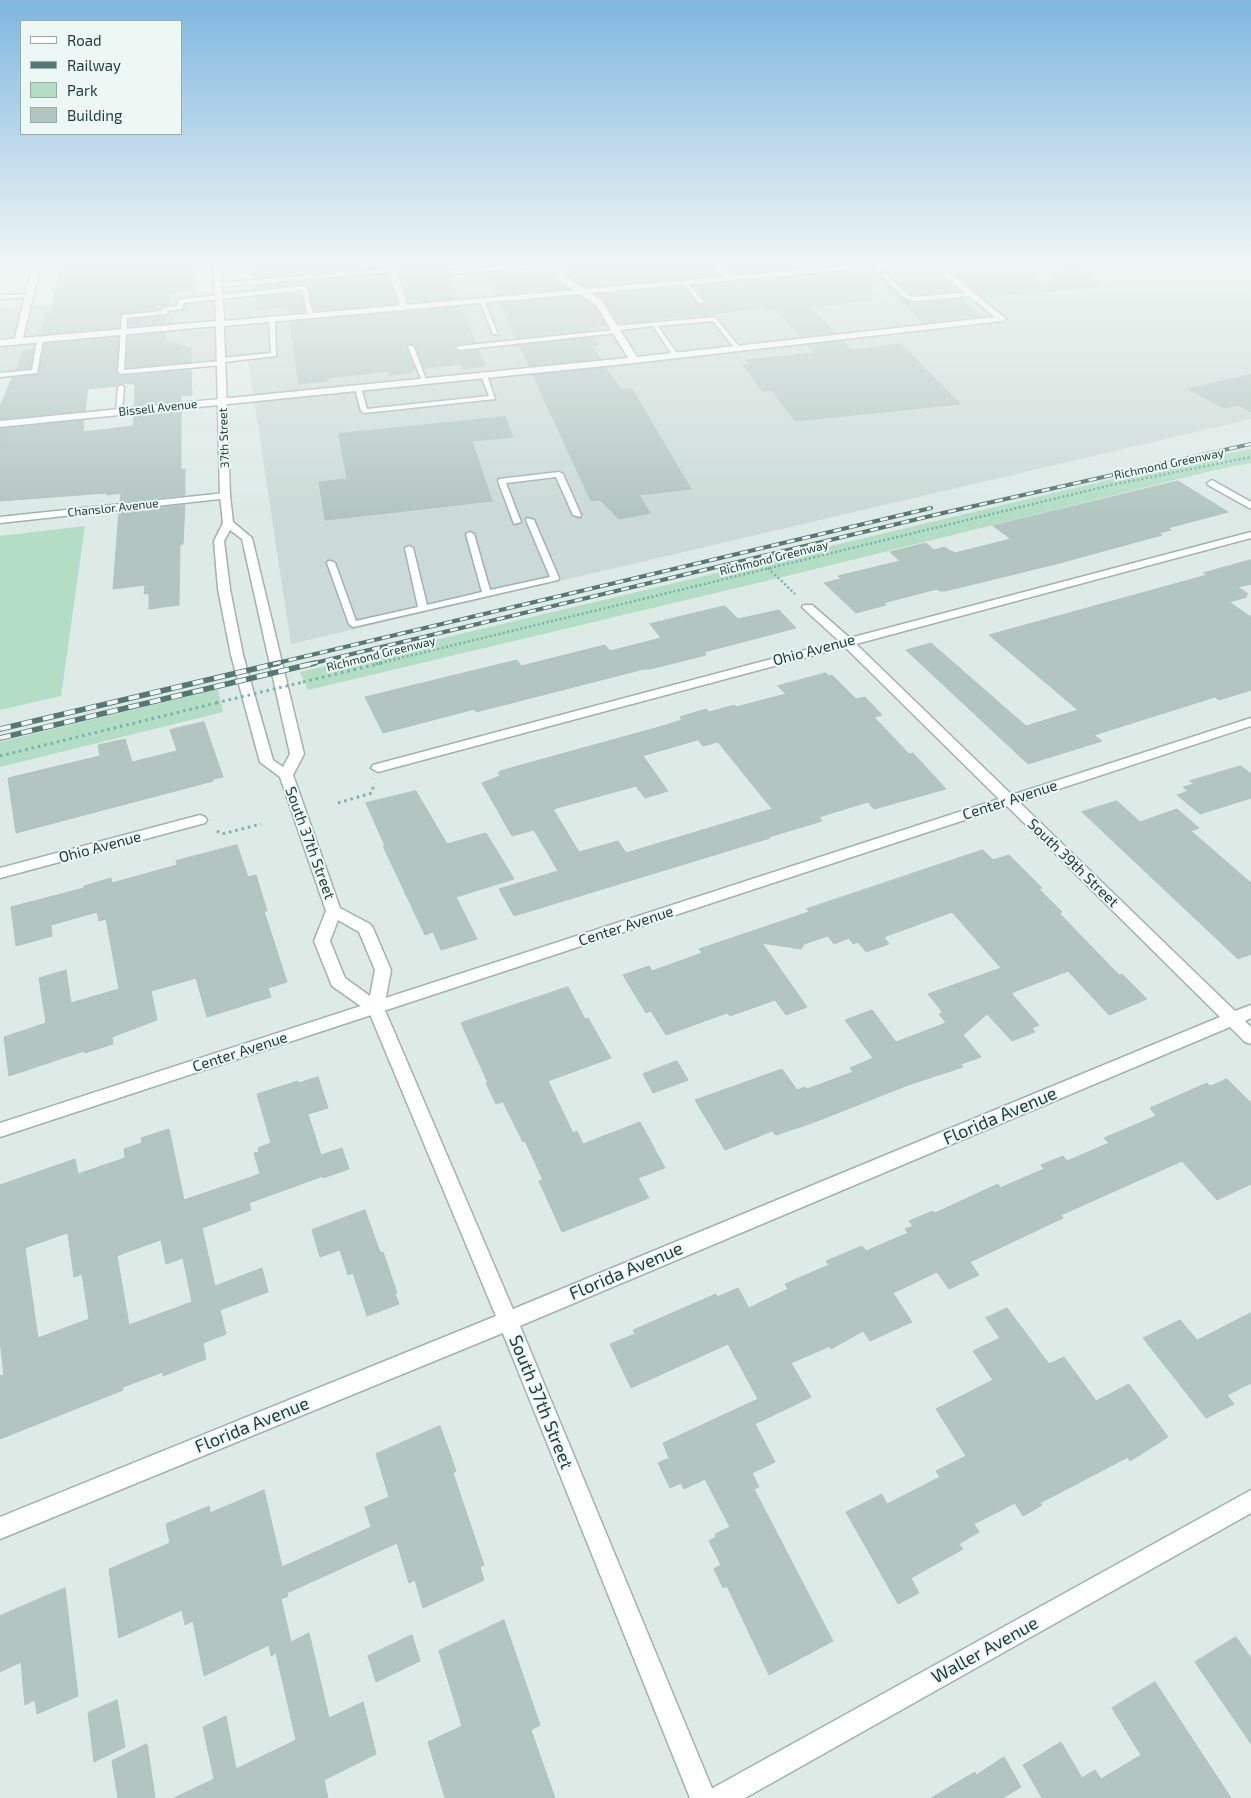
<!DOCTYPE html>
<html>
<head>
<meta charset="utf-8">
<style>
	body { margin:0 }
	#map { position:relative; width:1251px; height:1798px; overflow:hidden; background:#ddeae6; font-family:"Exo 2",sans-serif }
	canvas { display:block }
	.legend { position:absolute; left:20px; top:20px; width:162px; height:115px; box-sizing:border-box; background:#edf7f4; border:1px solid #9aaca8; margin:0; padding:6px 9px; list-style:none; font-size:15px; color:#1d3b37 }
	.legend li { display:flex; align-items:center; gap:10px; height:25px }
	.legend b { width:25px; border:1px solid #9aaca8 }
</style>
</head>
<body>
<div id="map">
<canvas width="1251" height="1798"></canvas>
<ul class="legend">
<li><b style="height:6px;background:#fff"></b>Road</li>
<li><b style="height:6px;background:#577773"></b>Railway</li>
<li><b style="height:14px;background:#b3dec5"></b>Park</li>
<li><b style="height:14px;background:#b2c5c0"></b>Building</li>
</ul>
</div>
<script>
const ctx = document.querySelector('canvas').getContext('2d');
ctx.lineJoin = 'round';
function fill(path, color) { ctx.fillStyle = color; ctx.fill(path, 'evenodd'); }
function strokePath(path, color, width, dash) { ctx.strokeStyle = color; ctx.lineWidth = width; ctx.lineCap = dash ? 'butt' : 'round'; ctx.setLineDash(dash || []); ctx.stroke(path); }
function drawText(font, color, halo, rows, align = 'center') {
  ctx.font = font + ' "Exo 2",sans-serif'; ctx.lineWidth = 4; ctx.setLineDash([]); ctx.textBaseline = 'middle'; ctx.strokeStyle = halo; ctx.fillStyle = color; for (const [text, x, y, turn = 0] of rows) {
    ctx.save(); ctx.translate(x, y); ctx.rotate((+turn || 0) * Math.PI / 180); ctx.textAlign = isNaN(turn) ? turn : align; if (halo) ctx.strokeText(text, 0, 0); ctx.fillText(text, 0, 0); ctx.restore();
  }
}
fill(new Path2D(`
	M565,263h686v156l-960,225 -43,-284 -248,19v-71z`), '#cbdad6');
fill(new Path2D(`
	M1251,449v14l-36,7 -424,105 -483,115 -8,-18 901,-214z
	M85,526l-24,170 -61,14v-174z
	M218,689l5,23 -223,55v-25z`), '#b3dec5');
const building = new Path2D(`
	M72,263h120l1,28 -24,2v12l-6,1 -2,3 -40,5 -2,14 -77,6 4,-21h5l10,-47 11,-1z
	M279,263h106l1,5 -132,10 -2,-13z
	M396,263h47l3,7 -1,3 4,2 9,23 -49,5z
	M636,263h75l9,12 -135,12 -16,-10 -4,-7z
	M722,263h143l-132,11z
	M1067,263h6l33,23 -124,11 -26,-22 72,-4 17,13z
	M541,270l1,2 12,-1 6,12 9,6 -73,6 -10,-21z
	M870,270l2,30 -62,7 25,26 -34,4 -25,-28 -12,1 -2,-2 -144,16 -14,-24 -8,-6 87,-7 15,17 5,1 1,-5 -11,-14z
	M388,274l9,30 -83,7 -5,-23 -4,-4 -50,5v-3z
	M932,275l2,2 8,-1 18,15 -46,4 -4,-1 -17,-15z
	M878,280h5l21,20 10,3 47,-4 21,18 -58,6z
	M301,292l4,20 -17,1 -1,-6 -29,3 -2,-13z
	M579,296l16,10 11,20 -18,2 2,3 -74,7 -16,-35z
	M461,307l14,35 -16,2 -5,5 5,3 19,-2 7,16 -22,3 -2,-5 -37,4 -8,-22 -6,-3 -4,5 9,21 -4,4 -22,2 -1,-4 -60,7v3l-29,3 -9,-62z
	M166,316v8l-38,3 1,-7z
	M166,332v9l25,7v14l-65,6 2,-32z
	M119,337l-2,37 4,2 70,-6 1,25 -11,1v5l-47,5 1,-22 -15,-1 -3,3 -29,3 -3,22 -85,8v-13l12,-28 26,-4 6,-30z
	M594,337l5,8 -7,1 9,13 -72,7 -10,-21z
	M843,341l8,9 50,-6 59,60 -165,17 -23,-31 -10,1 -19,-26h7l-4,-5 69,-7 -7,-8z
	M33,350l-3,18 -14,2 8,-19z
	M606,368l15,22 11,-1 59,100 -52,6 11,18 -31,6 -19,-19 -9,1 -58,-126z
	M1251,375v37l-12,-7 -15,3 -36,-19z
	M181,411v59l4,-1v26l-65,7 1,-9 -14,2v-2l-107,8v-72l84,-9 -1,12 50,-6 1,-11z
	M505,417l8,20 -41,4 20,60 -167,19 -6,-38 28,-3 -8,-45z
	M1178,481l50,31 -60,16 3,2 -12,3 3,2 -106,29 -111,27h-5l-3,-2 -54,14 3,2 -30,8 -32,-30 17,-4 -3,-3 62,-15 -10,-9 36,-9 8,7 10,-3 11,6 56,-14 -18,-13z
	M185,505l-2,39 -3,1 -1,60 -30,4v-16l-5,1 1,-9 -32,4 6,-77z
	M1251,560v24l-13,3 10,7 -3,1 2,2 -18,5 22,15v73l-32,10 -4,-3 -121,38 8,6 -74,23 -122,-114 25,-7 95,83 52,-16 -89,-75 218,-60 -3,-2z
	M725,606l13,13 41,-9 17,18 -92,24 2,3 -56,14h-6l-168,43 -1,-3 -92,24 -18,-36 152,-37 4,6 84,-21 5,6 51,-13 -11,-14z
	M826,673l3,3 3,-1 24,24 9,-2 17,18 -8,2 35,37 4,-1 33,36 -72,20 -6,-7 -49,15 3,4 -53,16 1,1 -256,78 -15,-27 59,-18 -24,-41 -22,6 -30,-53 18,-7 -2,-3 2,-2 159,-44 23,-7 -2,-3 26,-8 3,3 26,-7 1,2 50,-13 -8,-8zM698,740l5,6 15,-4 54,67 -146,44 -8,-12 -39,11 -26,-43 83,-23 9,12 23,-7 -25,-35z
	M204,722l19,55 -10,2v2l-197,52 -8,-55 92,-22 -2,-11 27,-6 7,23 45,-11 -7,-21z
	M1241,766l10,8v24l-51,16 -23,-19 11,-4 -5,-4 11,-3 -4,-3z
	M416,791l31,53 39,-11 28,46 -58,18 21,42 -36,11 -8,-18 -8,3 -42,-89h2l-19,-43z
	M1117,801l23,21 37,-13 22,19 -8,3 60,52v71l-13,5 -156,-147z
	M237,845l11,32 8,-2 11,36h-3l23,71 -19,6 3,9 -64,20 -11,-39 -45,13 6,29 -45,17 1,7 -28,9 -1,-2 -75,25 -5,-39 42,-14 -7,-45 27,-8 5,33 48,-14 -13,-70 -7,2 -2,-9 -46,13 1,11 -36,10 -5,-39 73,-19v-2l27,-8 1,5 65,-18 -1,-4z
	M983,850l10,10 16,-5 33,33 -3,1 23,23 -3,1 60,62 3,-1 25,25 -38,16 -41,-44 -57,22 28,32 -7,3 3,4 -23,9 -25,-27 -24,21 18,22 -20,7 2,3 -55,18 -96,38 -36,12 -4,-4 -47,19 -30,-50 87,-31 15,21 8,-3 2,2 46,-17 -3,-4 23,-10 -28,-38 27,-10 24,32 50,-19 -7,-9 4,-1 -15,-19 73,-26 -49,-56 -68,25 5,7 -23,8 -8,-10 -5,2 -4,-6 -15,6 -6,-8 -24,8 -3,5 -39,-6 45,64 -21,8 -11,-15 -45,16 -3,-3 -61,22 -15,-24 -5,2 -23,-38 26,-9 3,5 50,-18 -3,-4 110,-37 -2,-3z
	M568,987l17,32 3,-1 23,40 -63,23 25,52 4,-2 6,13 57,-22 25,46 -27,10 11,20 -87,34 -23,-51 4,-1 -18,-39 -2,1 -20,-40 -7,2 -10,-21h2l-27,-60z
	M677,1061l11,19 -35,13 -10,-19z
	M318,1077l10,31 -20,6 13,41 21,-7 7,21 -26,9v-2l-74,27 2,7 -49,18 13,58 47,-18 6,24 -48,18 6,24 -23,9 3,16 -43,17v-4l-40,15v3l-123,49v-63l4,-1 -4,-35v-155l75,-26 3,15 47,-16 -1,-9 18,-6 -1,-5 28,-9 15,71 76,-26 -6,-21 5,-1 -1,-4 13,-5 -14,-49 41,-13v2zM68,1233l6,44 8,-3 7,45 -51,19 -13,-90zM161,1240l5,24 17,-6 9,44 -63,23 -12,-69z
	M1227,1079l24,24v81l-34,16 -35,-39 -121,54 2,3 -93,44 9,13 -30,14 -12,-17 -44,21 19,29 -42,19 -7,-10 -32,18 -1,-3 -39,17 20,34 -56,27 20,38 -23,11 7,14 -5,2 79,152 -64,34 -42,-89 -4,2 -9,-19 7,-4 -12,-24 7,-4 -1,-3 15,-7 -25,-48 -21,10 -3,-6 -11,5 -12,-25 11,-5 -6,-15 95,-44 -30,-55 -97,44 -21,-44 25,-10 -2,-4 83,-36 1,3 21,-9 11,20 39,-19 -3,-5 44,-19 -3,-4 36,-15 4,5 42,-18 -3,-4 8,-3 -4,-5 24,-10 2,2 63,-29 2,4 44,-19 -3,-4 22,-9 4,5 42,-18 -5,-5 52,-22 -6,-8 57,-25 3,3z
	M365,1210l13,37 3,6 2,-1 14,41 -2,1 4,10 -32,12 -14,-43 -5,2 -8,-25 -20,7 -8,-27z
	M1007,1308l42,56 15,-7 32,44 33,-17 39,53 -38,24 -2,-4 -88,46 2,2 -19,11 -8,-13 -41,21 5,8 -20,12 4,5 -52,29 8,15 -21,11 -52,-92 36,-18 5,10 53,-27 -4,-6 30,-15 -30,-47 57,-29 -20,-29 27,-13 -14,-20z
	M1251,1313v70l-24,12 7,9 -28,14 -63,-80 37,-18 17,20z
	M440,1426l16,45 -3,2 31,92 -4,2 4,13 -61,28 -8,-28 -6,3 -12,-40 -110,50 1,3 -7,3 10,43 18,-9 20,85 34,-16 13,52 -52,26 4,18h-154l40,-19 -11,-52 23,-11 10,53 60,-29 -20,-87 -5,3 -2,-11 -65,31 -11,-55 -8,4 -3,-15 -63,28 -10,-69 61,-26 -4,-19 43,-18 1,7 54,-23 18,77 89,-40 -6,-20 24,-10 -13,-43z
	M65,1588l13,108 -41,18 -2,-14 -10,5 -4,-43 -21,10v-56z
	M504,1620l36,105 -9,5 24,68h-110l-17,-56 34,-16 -23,-75z
	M412,1635l8,26 -44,21 -8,-26z
	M1236,1637l15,21v86l-56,-82z
	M1155,1682l76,116h-189l-19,-33 38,-23 21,36 13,-8 6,9 40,-24 -29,-47z
	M117,1700l8,47 -31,15 -6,-49z
	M147,1744l8,54h-37l-6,-37z
	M1004,1757l17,30 -18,11h-72l44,-26 1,3z`);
fill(building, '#b2c5c0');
strokePath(building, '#afc4bf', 1);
const service = new Path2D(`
	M550,263h18l-3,2 -115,9 -3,-2 3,-2z
	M871,264h4l34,32 5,1 58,-5 3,2 -3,2 -58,5 -9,-3 -34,-32z
	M393,269l2,3 -177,15 -3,-2 3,-2z
	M682,281h4l17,20v2h-4l-17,-20z
	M304,286l3,2 6,28 -5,-1 -6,-25 -118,13 -2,6 -14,2 -1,3 -40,4 -3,52 96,-9v-2l2,-1 49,-5 -2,-34 3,-2 3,2 1,37 -52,6v2l-2,1 -101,9 -3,-2 4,-57 40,-4 1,-3 14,-2 1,-5 3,-2z
	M31,294v2l-2,1 -29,2v-4z
	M479,299l5,1 14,35 -5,-1z
	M715,317l25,31v2h-4l-23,-29 -55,5 20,29 -3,2 -2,-1 -20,-30 -34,4 1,1 -3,2 -158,17 -3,-2 3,-2 155,-16 -2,-2 3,-2z
	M40,338l3,2 -6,33 -37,4v-4l32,-3 5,-30z
	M411,345l3,2 13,35 -5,-1 -14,-34z
	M484,373l3,2 8,24 -131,14 -3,-2 -6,-23 3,-2 3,2 6,21 122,-13 -8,-21z
	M121,385l3,2 -2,25 -3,2 -3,-2 2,-25z
	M559,472l4,2 18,41 -1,2 -7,-2 -17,-38 -50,6 15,39 -7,2 -16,-43 1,-2z
	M527,518l7,2 25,58 -1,2 -205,47 -4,-3 -22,-61 1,-2h3l4,2 21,58 62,-14 -13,-59 4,-2 4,2 14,57 55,-13 -16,-58 4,-2 4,2 16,56 60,-13 -24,-57z`);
const minor = new Path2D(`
	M33,263h8l-19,79 -4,3 -4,-3z
	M387,263h7l14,44 -1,2 -7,-2z
	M551,263h6l11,15 34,23 35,56 358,-40 -63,-51v-3h6l68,56 -4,2 -368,42 -634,64v-6l628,-63 -32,-53 -34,-23z
	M713,263h7l12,13v4h-6z
	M1212,480l39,22v7l-43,-24 -1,-2z
	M225,493l5,3 -1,2 -229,25v-6z
	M1251,532v6l-395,106 156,151 239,-77v8l-232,76 216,209 16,-6v13l-6,3 6,6v17l-6,-2 -15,-15 -715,301 -515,211v-22l501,-203 719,-297 -213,-211 -1007,331v-14l999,-324 -154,-152 -467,125 -7,-4 2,-3 466,-124 -35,-32 -2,-2 2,-2h8l38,33z
	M200,815l5,2 2,3 -2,3 -205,55v-10z
	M1251,1490v23l-506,285h-38l4,-9z`);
const tertiary = new Path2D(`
	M213,263h8l3,58 657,-58h84l-4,2 -54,3 -26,-1 -657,59 6,170 3,26 19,16 52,216 -11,21 47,133 30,16 3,4 18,42 -7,38 134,313 198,477h-26l-192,-477 -129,-309 -37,-26 -18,-45 12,-30 -46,-134 -20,-15 -29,-107 -13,-66 -4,-48 9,-18 -3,-27 -4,-170 -216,20v-6l216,-19zM230,530l12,9 48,215 -7,13 -10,-7 -30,-105 -13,-66 -6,-48zM338,920l21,12 16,38 -5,26 -25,-18 -15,-37z`);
strokePath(service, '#a0b2ae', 3);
strokePath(minor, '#a0b2ae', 3);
strokePath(tertiary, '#a0b2ae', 3);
strokePath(new Path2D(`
	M768,568l27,26
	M376,664l735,-179 140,-28`), '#7ab1a8', 2.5, [2, 2.5]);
strokePath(new Path2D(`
	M303,682l79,-19
	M0,756l216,-53
	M338,803l34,-10 2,-10
	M217,831l5,3 39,-10`), '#7ab1a8', 3, [2.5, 4]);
fill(service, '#fff');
fill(minor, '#fff');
fill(tertiary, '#fff');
const railFar1 = new Path2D(`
	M273,664l658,-156
	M310,664l633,-151 308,-69`);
const rail = new Path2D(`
	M0,729l279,-66
	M0,738l315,-75`);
strokePath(railFar1, '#577773', 4);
strokePath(rail, '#577773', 5.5);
strokePath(railFar1, '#edf7f4', 2.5, [8]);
strokePath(rail, '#edf7f4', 4, [11]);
strokePath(new Path2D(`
	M216,703l87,-21`), '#7ab1a8', 3, [2.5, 4]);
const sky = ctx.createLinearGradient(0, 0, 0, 514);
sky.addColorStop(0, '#7eb7e0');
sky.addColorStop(0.51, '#f0f6f4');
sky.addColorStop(1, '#f0f6f400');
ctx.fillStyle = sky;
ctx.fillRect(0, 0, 1251, 514);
drawText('12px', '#1d3b37', '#edf7f4', [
	["Bissell Avenue",158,408,-6],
	["37th Street",224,438,-92],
	["Richmond Greenway",1169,464,-12],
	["Chanslor Avenue",113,508,-6],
	["Richmond Greenway",774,558,-14],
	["Richmond Greenway",381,654,-14]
]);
drawText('15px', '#1d3b37', '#edf7f4', [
	["Ohio Avenue",814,650,-15],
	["Center Avenue",1010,800,-18],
	["South 37th Street",310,843,70],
	["Ohio Avenue",100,847,-15],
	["South 39th Street",1073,863,44],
	["Center Avenue",626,926,-18],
	["Center Avenue",240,1052,-18]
]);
drawText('18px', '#1d3b37', '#edf7f4', [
	["Florida Avenue",1000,1116,-23],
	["Florida Avenue",626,1271,-23],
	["South 37th Street",541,1402,68],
	["Florida Avenue",252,1425,-22],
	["Waller Avenue",985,1650,-29]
]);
</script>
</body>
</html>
